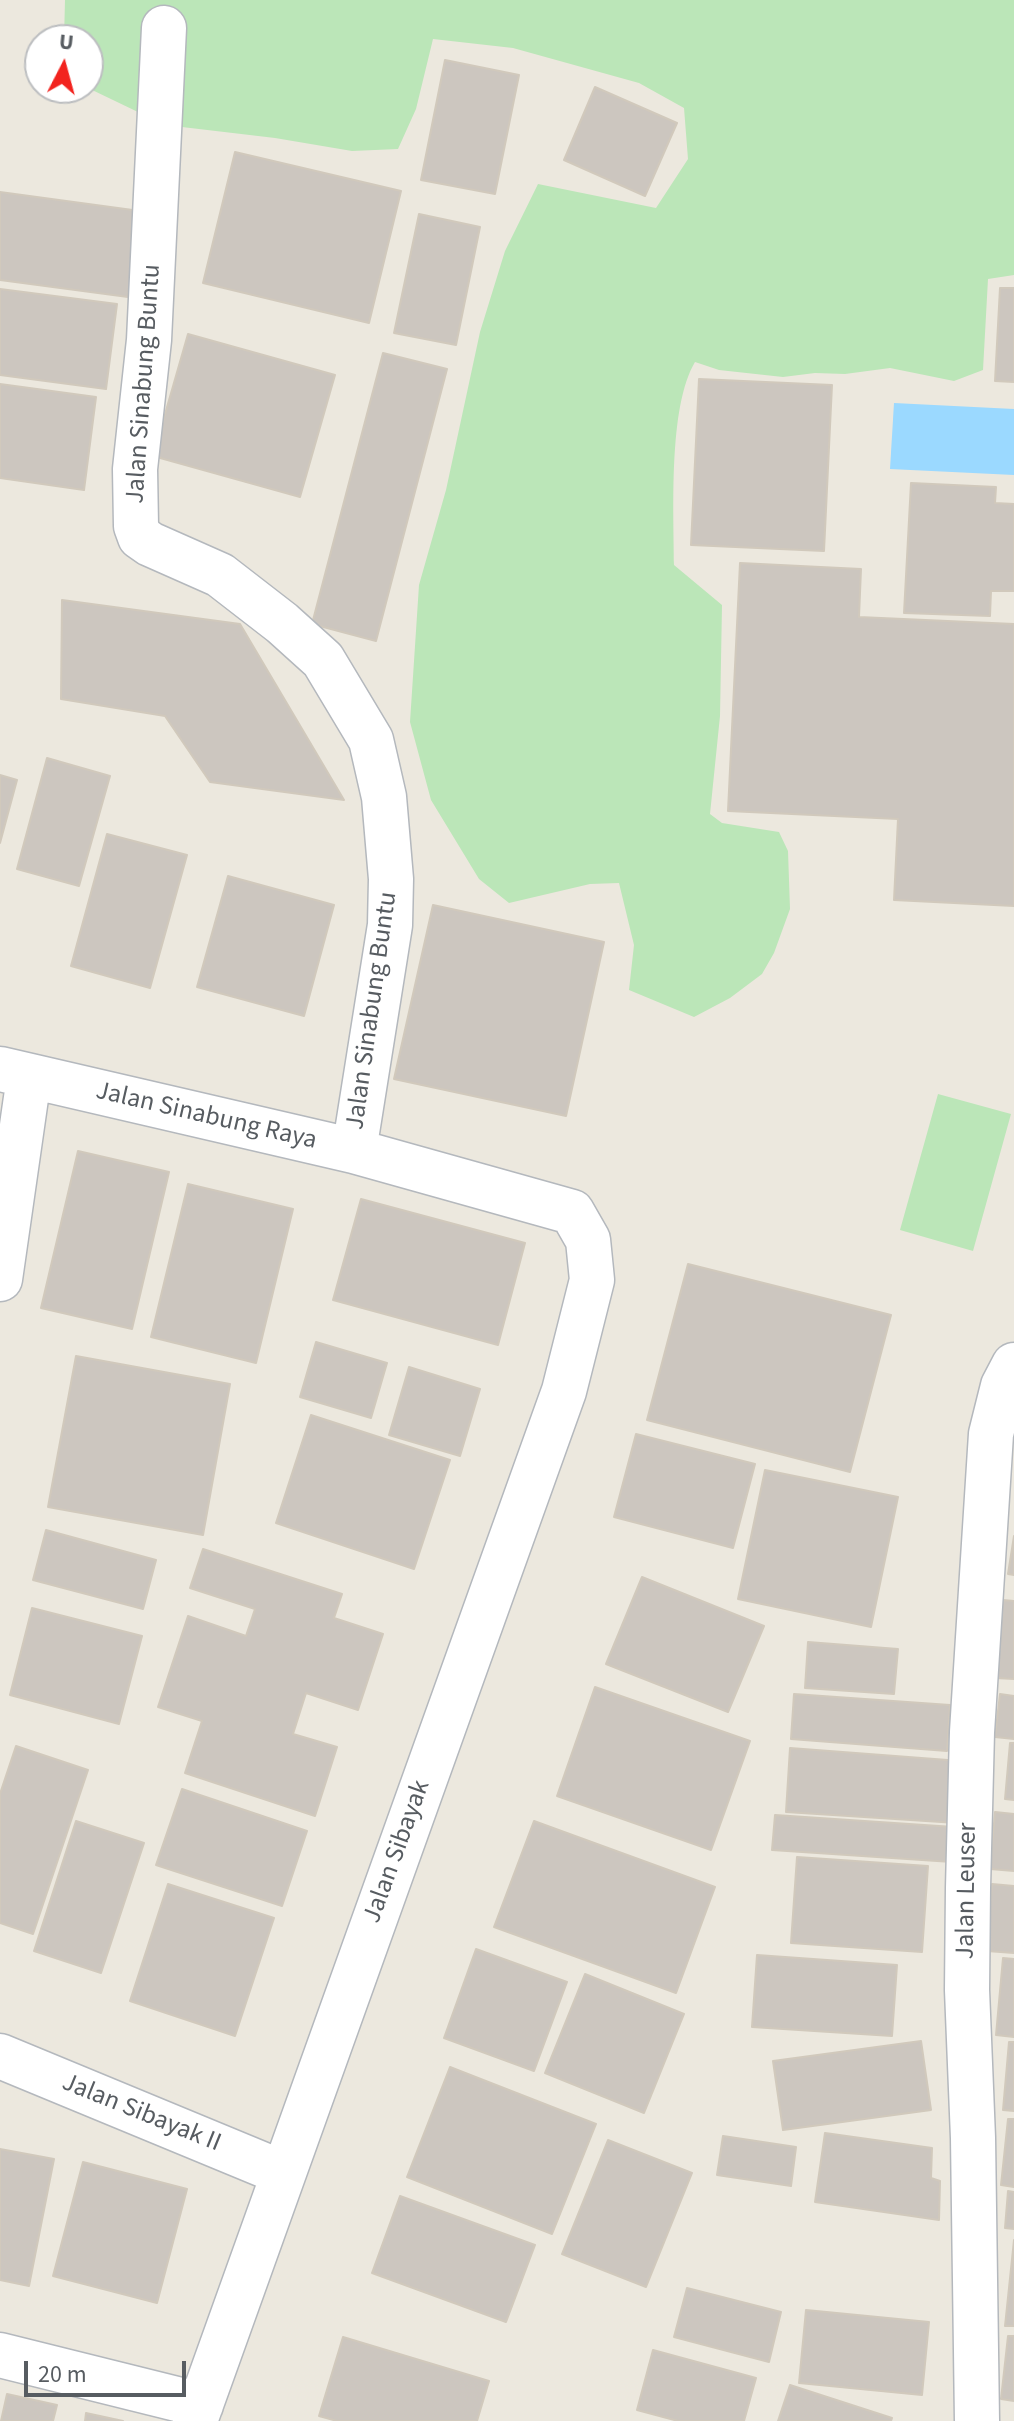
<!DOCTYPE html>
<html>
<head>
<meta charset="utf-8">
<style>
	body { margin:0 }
	#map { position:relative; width:1014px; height:2421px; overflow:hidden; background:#ece8de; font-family:"Source Sans 3",sans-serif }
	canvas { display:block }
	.north { position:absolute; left:24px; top:24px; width:80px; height:80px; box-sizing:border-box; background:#fff; border:2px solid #bcbec0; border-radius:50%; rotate:6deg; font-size:22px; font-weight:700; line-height:32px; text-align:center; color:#575c61 }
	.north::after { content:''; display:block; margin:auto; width:28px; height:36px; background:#f2231e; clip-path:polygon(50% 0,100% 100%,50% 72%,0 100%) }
	.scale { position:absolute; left:24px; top:2361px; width:162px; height:36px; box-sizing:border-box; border:4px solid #575c61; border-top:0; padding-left:10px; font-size:24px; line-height:28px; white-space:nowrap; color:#575c61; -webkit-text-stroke:6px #fff; paint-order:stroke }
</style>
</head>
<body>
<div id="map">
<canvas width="1014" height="2421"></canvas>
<div class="north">U</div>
<div class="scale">20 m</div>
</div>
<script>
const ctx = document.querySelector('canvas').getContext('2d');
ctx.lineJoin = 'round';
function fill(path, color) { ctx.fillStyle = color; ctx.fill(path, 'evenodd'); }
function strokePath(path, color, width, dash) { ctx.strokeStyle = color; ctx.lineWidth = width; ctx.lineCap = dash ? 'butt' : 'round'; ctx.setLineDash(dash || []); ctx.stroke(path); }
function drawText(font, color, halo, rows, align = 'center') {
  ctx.font = font + ' "Source Sans 3",sans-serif'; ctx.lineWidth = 6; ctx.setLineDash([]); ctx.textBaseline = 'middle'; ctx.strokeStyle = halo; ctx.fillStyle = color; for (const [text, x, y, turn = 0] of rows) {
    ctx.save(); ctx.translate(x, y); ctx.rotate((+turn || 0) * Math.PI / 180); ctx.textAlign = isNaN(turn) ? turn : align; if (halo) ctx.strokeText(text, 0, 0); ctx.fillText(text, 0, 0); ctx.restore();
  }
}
fill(new Path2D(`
	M65,0h949v275l-26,4 -5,91 -29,11 -64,-13 -45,6 -30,-1 -32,4 -64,-7 -24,-8c-27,45 -21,150 -21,203l48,40 -2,111 -10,98 12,9 57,9 9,19 2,58 -16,44 -12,21 -32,24 -36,19 -65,-27 5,-45 -15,-62 -29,1 -81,19 -30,-24 -48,-79 -21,-78 9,-137 27,-95 34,-158 25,-81 33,-67 118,24 32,-49 -4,-51 -45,-25 -126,-35 -80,-9 -17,70 -18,40 -46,2 -77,-13 -110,-13 -77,-37v-48h-24z
	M938,1094l73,20 -38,137 -73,-21z`), '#bbe6b8');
fill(new Path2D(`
	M894,403l120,6v66l-124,-6z`), '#9bd9ff');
const building = new Path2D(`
	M445,60l74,15 -24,119 -74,-14z
	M595,87l82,36 -32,73 -81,-36z
	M235,152l166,39 -32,132 -166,-40z
	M0,192l140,19 -12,86 -128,-17z
	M419,214l61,13 -24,118 -62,-12z
	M1000,288h14v94l-19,-1z
	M0,289l117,15 -11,85 -106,-14z
	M188,334l147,41 -35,122 -147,-41z
	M383,353l64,16 -71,272 -64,-17z
	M699,379l133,6 -8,166 -133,-6z
	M0,384l96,13 -12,93 -84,-12z
	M911,483l85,4 -1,16 19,1v87h-23l-1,25 -86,-3z
	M740,563l121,6 -2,48 155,7v282l-120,-6 4,-81 -170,-8z
	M62,600l178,24 104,176 -134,-18 -45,-66 -104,-17z
	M47,758l63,18 -31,110 -62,-17z
	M0,775l17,5 -17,63z
	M107,834l80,21 -37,133 -79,-22z
	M228,876l106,29 -30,111 -107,-29z
	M433,905l171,37 -38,174 -172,-37z
	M78,1151l91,21 -37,157 -91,-21z
	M188,1184l105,25 -37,154 -105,-26z
	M361,1199l164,44 -27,102 -165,-45z
	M688,1264l203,51 -41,157 -203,-52z
	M316,1342l71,21 -16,55 -71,-21z
	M76,1356l154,28 -27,151 -155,-28z
	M409,1367l71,22 -20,67 -71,-21z
	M311,1415l139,45 -36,109 -138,-46z
	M636,1434l119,30 -22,84 -119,-31z
	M765,1470l133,27 -27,130 -133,-28z
	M46,1530l110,30 -13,49 -110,-29z
	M1014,1536v39l-6,-1z
	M203,1549l139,45 -8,24 49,16 -25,76 -52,-17 -13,41 44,13 -22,69 -130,-43 17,-52 -44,-14 30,-91 58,20 9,-27 -65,-21z
	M642,1577l122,49 -36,86 -122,-48z
	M1003,1600l11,1v78l-19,-1z
	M32,1608l110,28 -23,88 -109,-29z
	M808,1642l90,7 -4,45 -89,-6z
	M595,1687l155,54 -39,109 -154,-54z
	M794,1694l156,11 -3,46 -156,-12z
	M1000,1694l14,2v43l-19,-2z
	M1010,1743h4v57l-9,-1z
	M16,1746l72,24 -55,164 -33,-11v-129z
	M790,1748l171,13 -4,62 -171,-11z
	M182,1789l125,42 -25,75 -126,-41z
	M995,1812l19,2v57l-24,-2z
	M775,1815l179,12 -2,35 -180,-12z
	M76,1821l68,22 -43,130 -67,-22z
	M534,1821l181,66 -39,106 -182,-66z
	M797,1857l131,9 -6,86 -131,-9z
	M168,1884l106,34 -39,118 -105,-35z
	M992,1884l22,2v67l-27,-2z
	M476,1949l91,33 -33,89 -90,-33z
	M757,1955l140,10 -5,71 -140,-9z
	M1003,1958l11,1v78l-18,-2z
	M585,1974l99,40 -40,99 -99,-40z
	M921,2041l10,69 -148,20 -10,-69z
	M1009,2042h5v69l-11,-1z
	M450,2067l146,57 -44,110 -145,-57z
	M1008,2119h6v68l-13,-2z
	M825,2133l107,15 -1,30 9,3 -1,39 -124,-18z
	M723,2136l73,11 -5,39 -74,-11z
	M608,2140l84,33 -46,114 -84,-33z
	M0,2149l54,10 -25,127 -29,-6z
	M83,2162l104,27 -30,114 -104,-27z
	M1008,2191l6,1v37l-9,-1z
	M400,2196l135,49 -29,77 -134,-49z
	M1014,2240v86h-9z
	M687,2288l94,24 -12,50 -95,-25z
	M806,2310l123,12 -7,73 -123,-12z
	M1008,2336h6v65l-13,-2z
	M343,2337l146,44 -12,40h-140l-18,-5z
	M653,2350l103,28 -12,43h-66l-41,-11z
	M790,2385l102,33 -1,3h-113z
	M7,2394l50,11 -4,16h-52z
	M86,2413l37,8h-38z`);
fill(building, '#ccc6bf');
strokePath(building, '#d1c9bc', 2);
const minor = new Path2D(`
	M164,28l-15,312 -14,129 1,57 4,11 10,7 70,31 62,48 41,37 48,80 13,57 7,82 -1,46 -36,226
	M0,1069l354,82 218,61 16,28 4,40 -28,111 -369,1030
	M0,1279l29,-202
	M0,2056l283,117
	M0,2355l201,50
	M977,2421l-4,-283 -6,-148 1,-102 4,-156 19,-298 12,-48 11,-21`);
strokePath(minor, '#b4b8bd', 47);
strokePath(minor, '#fff', 44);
drawText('26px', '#575c61', '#fff', [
	["Jalan Sinabung Buntu",145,384,-86],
	["Jalan Sinabung Buntu",373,1011,-82],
	["Jalan Sinabung Raya",206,1117,13],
	["Jalan Sibayak",398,1852,-70],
	["Jalan Leuser",968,1891,-89],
	["Jalan Sibayak II",141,2114,22]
]);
</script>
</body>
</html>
